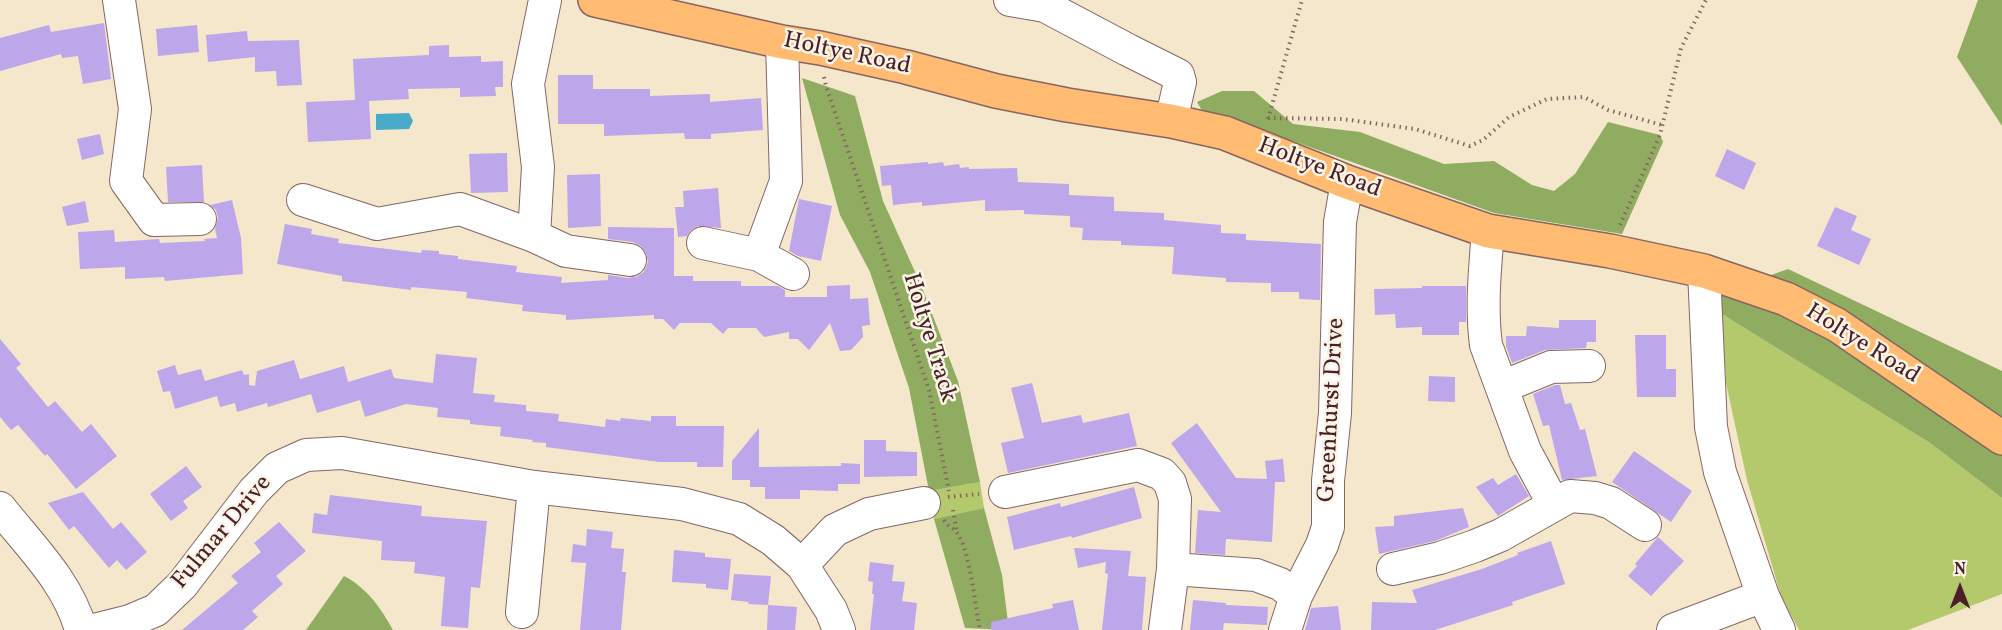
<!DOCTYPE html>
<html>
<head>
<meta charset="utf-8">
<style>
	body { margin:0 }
	#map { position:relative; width:2002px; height:630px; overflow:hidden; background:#f4e7cc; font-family:Vollkorn,serif }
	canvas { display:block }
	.north { position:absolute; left:1930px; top:558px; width:60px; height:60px; -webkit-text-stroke:4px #fcf5e5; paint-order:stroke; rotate:0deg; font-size:16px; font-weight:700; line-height:24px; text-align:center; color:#4a1f2b }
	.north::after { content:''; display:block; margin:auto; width:21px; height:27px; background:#4a1f2b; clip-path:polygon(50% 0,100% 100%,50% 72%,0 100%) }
</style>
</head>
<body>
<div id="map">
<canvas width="2002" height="630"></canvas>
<div class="north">N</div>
</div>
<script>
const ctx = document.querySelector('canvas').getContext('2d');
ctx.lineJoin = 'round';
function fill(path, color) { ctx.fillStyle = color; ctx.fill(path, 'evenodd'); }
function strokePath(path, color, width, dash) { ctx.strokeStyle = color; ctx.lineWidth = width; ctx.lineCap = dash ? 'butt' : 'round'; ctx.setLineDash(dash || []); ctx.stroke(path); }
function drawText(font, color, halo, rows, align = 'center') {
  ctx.font = font + ' Vollkorn,serif'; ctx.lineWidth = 5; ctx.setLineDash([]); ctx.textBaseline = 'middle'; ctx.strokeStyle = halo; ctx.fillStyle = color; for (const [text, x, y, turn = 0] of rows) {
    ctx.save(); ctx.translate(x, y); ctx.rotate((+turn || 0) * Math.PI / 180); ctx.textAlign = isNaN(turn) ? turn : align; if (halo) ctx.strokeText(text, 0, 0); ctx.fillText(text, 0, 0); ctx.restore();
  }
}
fill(new Path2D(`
	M1722,314l208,129 72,55v96l-94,36h-109l-18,-34 -34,-116 -21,-97z
	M980,482l4,26 -50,11 -5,-28z`), '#b4c86c');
fill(new Path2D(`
	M1978,0h24v126l-45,-69z
	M802,78l53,18 28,105 38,84 37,96 22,101 -51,9 -20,-103 -39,-116 -30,-57z
	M1222,91h32l39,33 67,8 84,32 50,-3 38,24 22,6 21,-17 33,-52 52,13 3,7 -41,92 -128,-21 -198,-71 -92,-28 -7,-12z
	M1788,269l214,102v127l-72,-55 -208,-129 -2,-21z
	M984,508l18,67 7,55 -44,-2 -31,-109z
	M344,576c23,12 37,32 49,54h-87z`), '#8fac60');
fill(new Path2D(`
	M409,113l4,8 -4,8 -33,1v-16z`), '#4aaac9');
fill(new Path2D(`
	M104,23l7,56 -28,5 -5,-28 -16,2 -1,-4 -61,17v-33l49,-13 2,7z
	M197,25l2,27 -41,4 -2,-27z
	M247,31l1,10 51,-1 3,45 -25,1 -1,-15 -21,1v-15l-47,5 -2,-27z
	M449,45v12l32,-1v6l22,-1v26h-8l1,9 -36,1v-9l-52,1 1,10 -40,2 2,38 -63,3 -2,-40 49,-2 -2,-41 76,-4v-9z
	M558,75h35v14h57v7l60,-2v8l51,-4 2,32 -52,4v5h-26l-1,-6 -80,3v-12h-46z
	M100,134l4,20 -22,6 -5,-21z
	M1727,149l29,14 -12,27 -29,-14z
	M507,153l1,39 -37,1 -2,-39z
	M928,162v2l15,-2 1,4 15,-2 1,4 9,-1v2l48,-1 1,14 51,2v11l45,2v14l50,2v7l57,5v8l25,1v6l75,4 -1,56 -21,-1v-7h-28v-9l-45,-1v-4l-54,-4 2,-27 -53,-2v-4l-39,-1 1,-12 -13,-1v-11l-46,-2v-4l-39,1v-11l-63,6v-4l-29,3 -2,-20 -9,1 -2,-20z
	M202,165l2,37h-36l-2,-35z
	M600,174l1,52 -33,2 -1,-53z
	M718,188l3,40 -23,-2 -8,5 -3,5 -9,1 -3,-30h9l-1,-16z
	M799,199l33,7 -11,55 -23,-5 -9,-5z
	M232,200l9,38 2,36 -78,7 -1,-4 -39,2v-12l-45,2 -2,-37 36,-2 1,12 44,-3 1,4 45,-2 -1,-2 13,-1 -2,-9 3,-11 -2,-8 -6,-5z
	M85,201l4,21 -22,4 -5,-19z
	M1835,207l22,9 -6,14 20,9 -12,26 -42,-19z
	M285,224l27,5 -1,5 28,5 -1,4 83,10 1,-3 17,1v3l19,2v3l59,7 -1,6 46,5 -1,6 47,-3v-5l19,3 9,-1 8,-5 4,-10 -2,-9 -5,-7 -8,-4 -25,-3v-12l66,1v48h19v5h48v5h37l7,4v7h42v-11l23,-1v14l18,-1 2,27 -8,1 1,11 -12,13 -11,1 -10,-28 -21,27 -11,-11h-9v-7l-25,5 -8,-9h-28l-5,6 -12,-11h-31l-6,7 -11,-11h-9v-4l-88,5v-5l-44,-4 1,-6 -57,-7 1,-6 -56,-5v3l-69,-9v-5l-65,-12z
	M1422,286h44v36h-7v13h-37v-8l-26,1 -1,-14 -20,1 -1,-26 48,-1z
	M1559,320h37v22h-9l-1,6 -41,2 -33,13 -6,-17v-10h20l1,-10 32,2z
	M1635,335h31v34h10v28h-39z
	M0,339l21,25 -5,4 32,39 7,-6 27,31 9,-8 26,32 -41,33 -29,-35 -2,2 -27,-31 -7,5 -11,-13z
	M436,354l41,4 -4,35 22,2 -1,7 32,3v6l33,3 -1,7 47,6 1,-8 14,2 1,-3 30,3v-5h25v10h48l-1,41h-26v-5h-38l-113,-15v-4l-14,-1 1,-2 -33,-4 1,-9 -31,-3v-4l-33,-3 1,-9 -32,-4 -41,13 -5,-17 -43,13 -6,-19 -43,13 -1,-4 -30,9 -2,-9 -15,4 -3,-11 -42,13 -5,-18 -7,1 -6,-21 18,-6 3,10 23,-6 4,12 37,-11 2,5 5,-1v11l6,1 2,-15 37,-11 6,19 44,-13 4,16 43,-13 3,9 39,5z
	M1429,376l26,1v25l-27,-1z
	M1032,383l10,40 39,-8 2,8 46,-10 8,33 -129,27 -7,-30 23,-5 -13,-50z
	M1555,385h5l5,19 6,-1 9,27 5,-1 12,47 -35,4 -13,-55 -6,1 -10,-32z
	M1197,423l39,55 31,1 -2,-18 18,-2 2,23h-10l-3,60 -46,-3 -1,16 -30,-2 3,-43 23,2 -50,-69z
	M759,428v39l82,-1v-3l19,1v20h-22v7l-38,-1v9h-35v-12h-15v-7h-18v-19z
	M864,440h22v11l31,1v24l-53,1z
	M1634,451l58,40 -21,31 -59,-40z
	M186,466l16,21 -19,14 5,7 -17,13 -21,-27z
	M1516,474l13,22 -31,20 -22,-29 17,-9 5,7z
	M1134,487l8,31 -70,20 -1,-2 -57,14 -7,-33 53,-14 1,4z
	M83,492l30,37 8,-7 26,30 -21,18 -9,-10 -8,8 -35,-42 -5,4 -21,-27z
	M330,495l92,11 -1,10 66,5 -7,67 -9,-1 -3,41 -27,-2 4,-49 -31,-4 1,-11 -34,-2 1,-19 -70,-8 2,-20 13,2z
	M1463,508l6,19 -34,14 -56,13 -4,-27 19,-1v-10z
	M279,522l27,29 -30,25 7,8 -31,27 6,6 -15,13h-61l56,-47 -7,-7 30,-24 -7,-9z
	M587,529l26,3 -2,16 13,1 -2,23h4l-5,58h-41l6,-67 -15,-1 2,-18 13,2z
	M1658,537l26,24 -33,35 -23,-20 9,-10 -2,-2z
	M1551,541l14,43 -53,18 1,3 -78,25h-64l1,-28 45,1 -5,-13 70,-21 36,-14 -1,-2z
	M1074,548l57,3 -3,25 18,1 -4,53h-40l6,-56 -3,-1 1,-11 -28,6z
	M674,550l31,3v4l26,2 -3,31 -22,-2v-4l-34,-2z
	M870,562l24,3 -2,16 13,1 -3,19 15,2 -3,27h-44l4,-36h-2l1,-12 -5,-1z
	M734,574l37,2 -3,29 -20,-1 1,-2 -18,-2z
	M1073,600l6,30h-88v-8l62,-14 -1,-4z
	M1193,600l33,3v2l42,2 -1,18 -43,-2 -1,7h-33z
	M768,605l29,2 -2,23h-28z
	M1338,606l3,24h-36l6,-22z`), '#bea6ea');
const minor = new Path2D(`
	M119,0l16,109 -9,72 28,39 46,-1
	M1010,0l35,6 83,44 50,25 2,7 -9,39
	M303,200l74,24 83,-15 74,27 32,15 64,9
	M1488,231c-3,37 -7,76 -2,114l39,106 29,54
	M534,236l4,-69 -10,-83 17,-84
	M703,243l56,12 34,19
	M759,255l27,-74 -4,-139
	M1704,271l7,156 9,45 43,124 16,34
	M1502,387l49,-20 38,-1
	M1005,492l133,-27 24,9 8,9 5,16 -2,70 -8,61
	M0,508c30,38 68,74 81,122
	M802,565l33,-35 34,-16 55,-11
	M1173,569l83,6 24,9 16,12
	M1393,569l47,-11 35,-12 26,-11 69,-39 25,2 16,5 34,22
	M522,612l12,-125
	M94,630l36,-9 26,-11 26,-25 72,-94 23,-23 29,-13 36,-2 192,34 148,17 57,15 34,21 29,25 29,45 8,20
	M1285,630l11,-34 26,-51 6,-18v-46l7,-68 5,-191 7,-40
	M1673,630l90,-34`);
const major = new Path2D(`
	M595,0l187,42 38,6 86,19 90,24 71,14 104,16 54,12 122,49 141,49 122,20 94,20 82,28 51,26 165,113`);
strokePath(minor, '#866563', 34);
strokePath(major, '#866563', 36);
strokePath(new Path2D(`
	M824,77l2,9 103,304 20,101
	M1268,118l74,1 73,10 55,17 13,-6 26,-23 38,-18 37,-2 24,13 54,15
	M1268,119l34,-119
	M1620,225l40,-90 21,-87 25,-48
	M948,497l31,-3
	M953,510l4,22
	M944,520c4,8 9,7 13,13 12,13 19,77 23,97`), '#866563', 4, [1.5, 4.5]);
strokePath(minor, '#fff', 32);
strokePath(major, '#ffbb71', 33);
drawText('24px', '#4a1f2b', '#fcf5e5', [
	["Holtye Road",847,55,12],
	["Holtye Road",1319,169,21],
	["Holtye Track",928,338,73],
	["Holtye Road",1862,345,32],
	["Greenhurst Drive",1333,410,-87],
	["Fulmar Drive",223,533,-50]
]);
</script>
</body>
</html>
